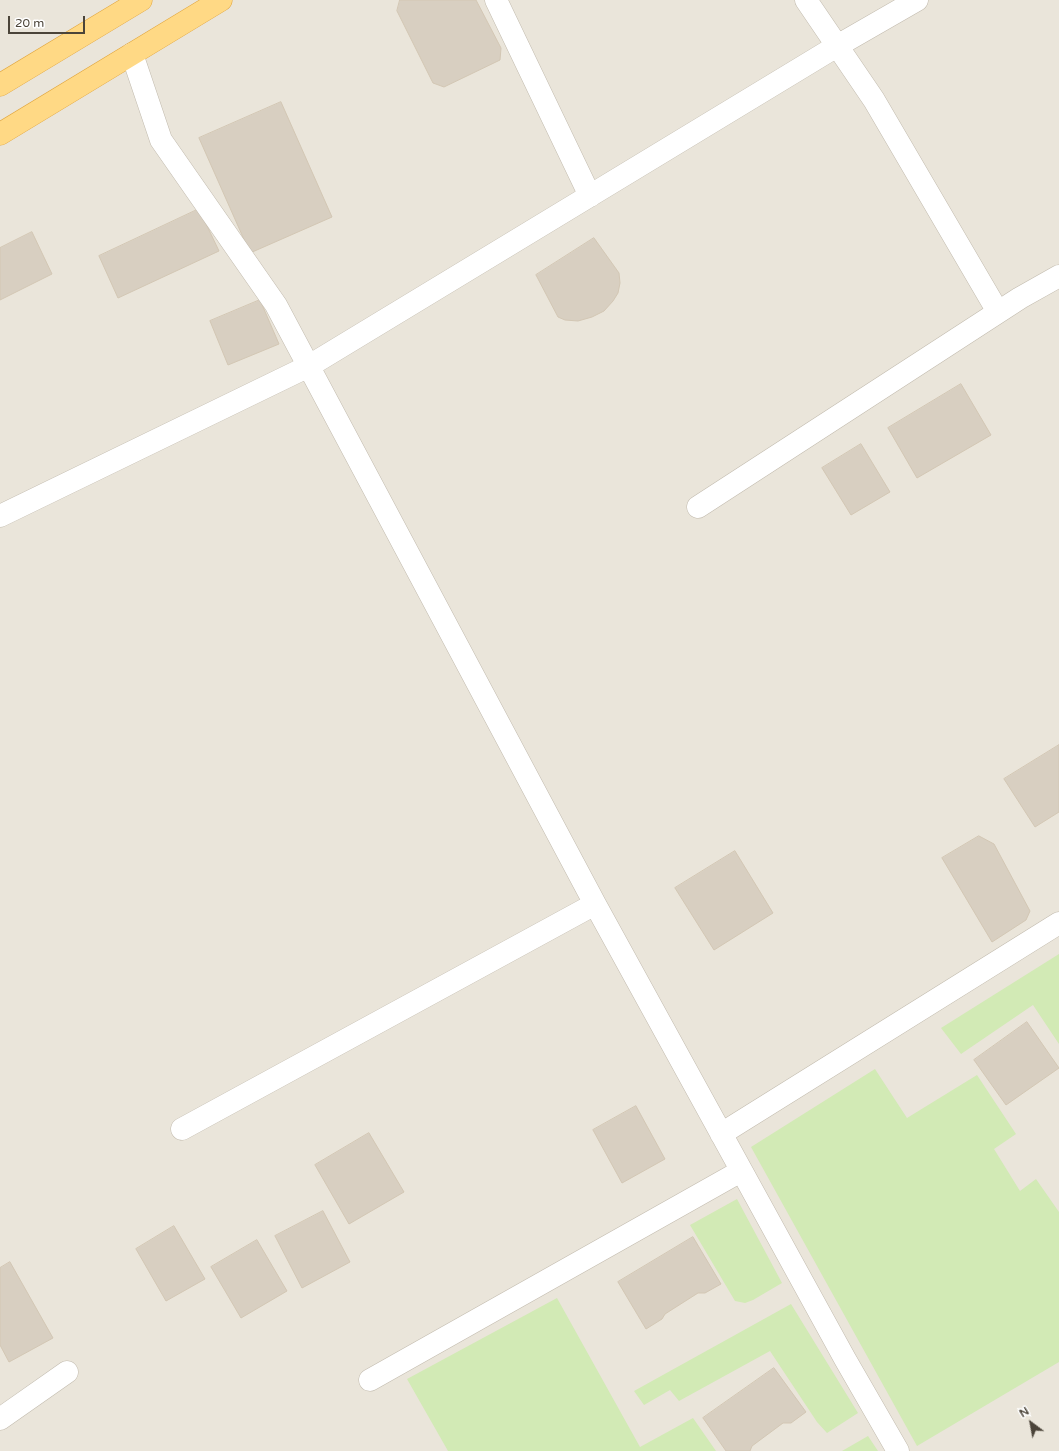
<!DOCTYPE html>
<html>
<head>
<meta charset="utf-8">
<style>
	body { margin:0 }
	#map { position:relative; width:1059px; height:1451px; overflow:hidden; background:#f6f3ec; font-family:"Varela Round",sans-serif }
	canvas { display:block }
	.north { position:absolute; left:1011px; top:1403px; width:40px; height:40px; -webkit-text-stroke:3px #fff; paint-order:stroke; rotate:328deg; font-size:11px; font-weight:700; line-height:16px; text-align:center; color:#4b4439 }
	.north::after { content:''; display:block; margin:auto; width:14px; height:18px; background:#4b4439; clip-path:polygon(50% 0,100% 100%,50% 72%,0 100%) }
	.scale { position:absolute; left:8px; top:16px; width:77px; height:18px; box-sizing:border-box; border:2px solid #4b4439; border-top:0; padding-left:5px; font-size:12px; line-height:14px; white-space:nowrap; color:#4b4439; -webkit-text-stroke:3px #fff; paint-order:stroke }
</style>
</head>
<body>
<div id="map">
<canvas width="1059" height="1451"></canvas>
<div class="north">N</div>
<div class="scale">20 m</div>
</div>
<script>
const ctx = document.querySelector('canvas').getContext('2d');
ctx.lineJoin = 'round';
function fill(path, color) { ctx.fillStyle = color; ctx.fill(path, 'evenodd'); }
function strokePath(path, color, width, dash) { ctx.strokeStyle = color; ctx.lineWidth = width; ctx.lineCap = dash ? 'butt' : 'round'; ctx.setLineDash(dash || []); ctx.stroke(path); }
fill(new Path2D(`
	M0,0h1059v1451h-1059z`), '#eae5da');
fill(new Path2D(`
	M1059,954v90l-26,-39 -72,49 -20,-26z
	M875,1069l32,49 70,-43 39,59 -22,15 26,42 16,-12 23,33v150l-142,84 -166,-299z
	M737,1199l45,84 -29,17 -8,3 -10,-2 -45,-76z
	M557,1298l83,149 53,-29 23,33h-268l-41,-72z
	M791,1304l67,109 -31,20 -10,-11 -47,-71 -91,50 -9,-11 -26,15 -10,-14z
	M868,1436l10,15h-36z`), '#d2eab5');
const building = new Path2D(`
	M400,0h76l25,48 -1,12 -56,27 -11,-4 -36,-72z
	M281,102l51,115 -82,36 -51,-115z
	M199,209l20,42 -101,47 -19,-42z
	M32,232l20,42 -52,26v-52z
	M594,238l25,35 1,10 -2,10 -5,8 -9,10 -12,6 -14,4 -13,-1 -7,-3 -22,-42z
	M260,300l19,44 -51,21 -18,-44z
	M961,384l30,51 -74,43 -29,-50z
	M861,444l29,48 -39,23 -29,-47z
	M1059,745v67l-24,15 -31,-48z
	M979,836l15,8 36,67 -4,9 -34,22 -50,-84z
	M735,851l38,62 -59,37 -39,-62z
	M1027,1022l32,46 -53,37 -32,-45z
	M636,1106l29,53 -43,24 -29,-53z
	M369,1133l35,59 -55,32 -34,-59z
	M323,1211l27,51 -48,26 -27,-52z
	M174,1226l31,53 -39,22 -30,-52z
	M693,1237l28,47 -16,9h-7l-33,21 -3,5 -16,10 -28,-47z
	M257,1240l30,51 -46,27 -30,-51z
	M10,1262l43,76 -44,24 -9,-17v-77z
	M774,1368l32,44 -15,11h-8l-31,23 -2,5h-24l-23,-33z`);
fill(building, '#d8cfc1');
strokePath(building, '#d3c7b4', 1);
const minor = new Path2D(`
	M496,0l94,196
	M806,0l68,100 124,212
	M132,54l29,86 115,165 319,599 250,455 53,92
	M698,507l322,-209 39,-22
	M0,516l309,-150 528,-320 80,-46
	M182,1129l413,-225
	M721,1134l338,-211
	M370,1380l371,-209
	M0,1419l67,-47`);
const trunk = new Path2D(`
	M0,85l141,-85
	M0,134l221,-134`);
strokePath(minor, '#c2bbae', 23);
strokePath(trunk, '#e0a43c', 23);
strokePath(minor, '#fff', 22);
strokePath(trunk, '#ffd985', 22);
</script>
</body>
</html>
